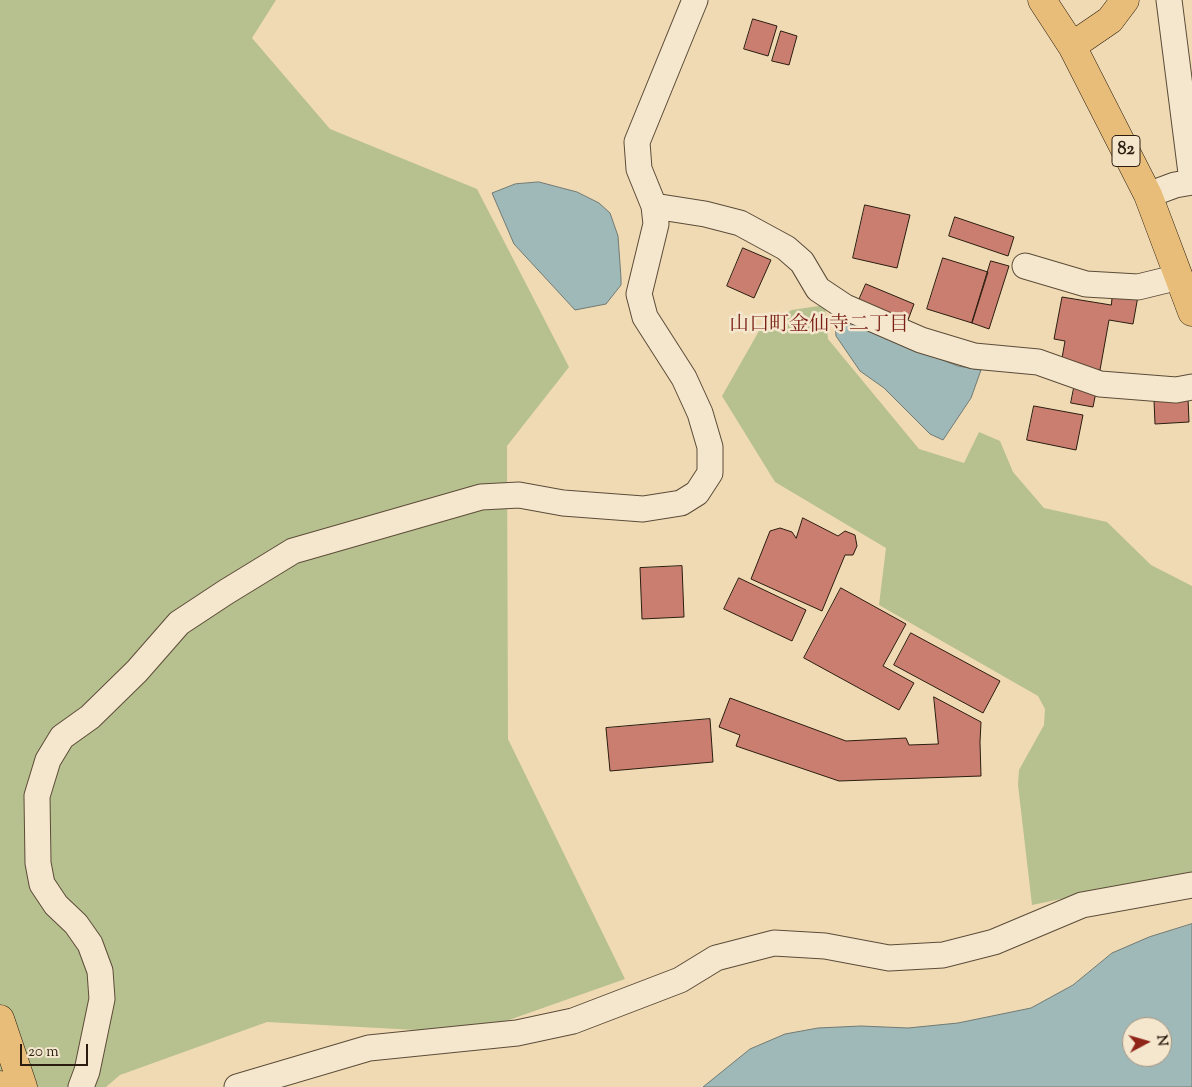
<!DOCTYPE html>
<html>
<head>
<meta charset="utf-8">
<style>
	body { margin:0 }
	#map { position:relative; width:1192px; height:1087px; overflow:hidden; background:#f0dab4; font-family:"Sorts Mill Goudy",serif }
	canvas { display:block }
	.north { position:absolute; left:1122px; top:1017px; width:50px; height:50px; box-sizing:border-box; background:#f5e7ce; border:1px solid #a49682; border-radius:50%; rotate:84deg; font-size:14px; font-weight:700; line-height:20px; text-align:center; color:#2a1d0f }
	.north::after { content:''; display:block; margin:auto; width:18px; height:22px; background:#8f2418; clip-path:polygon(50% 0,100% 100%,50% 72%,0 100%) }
	.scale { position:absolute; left:20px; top:1044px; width:68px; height:22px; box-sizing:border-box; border:2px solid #2a1d0f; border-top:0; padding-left:6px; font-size:15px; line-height:18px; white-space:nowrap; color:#2a1d0f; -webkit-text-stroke:4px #f5e7ce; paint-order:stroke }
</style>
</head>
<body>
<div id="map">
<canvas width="1192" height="1087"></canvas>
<div class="north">N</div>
<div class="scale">20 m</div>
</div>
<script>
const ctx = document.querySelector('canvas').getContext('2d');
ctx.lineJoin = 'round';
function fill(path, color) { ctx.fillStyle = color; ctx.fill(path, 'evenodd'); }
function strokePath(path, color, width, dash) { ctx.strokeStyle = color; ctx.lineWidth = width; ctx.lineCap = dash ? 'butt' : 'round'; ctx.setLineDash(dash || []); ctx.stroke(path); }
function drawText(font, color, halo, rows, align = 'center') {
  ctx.font = font + ' "Sorts Mill Goudy","Noto Serif JP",serif'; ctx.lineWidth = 5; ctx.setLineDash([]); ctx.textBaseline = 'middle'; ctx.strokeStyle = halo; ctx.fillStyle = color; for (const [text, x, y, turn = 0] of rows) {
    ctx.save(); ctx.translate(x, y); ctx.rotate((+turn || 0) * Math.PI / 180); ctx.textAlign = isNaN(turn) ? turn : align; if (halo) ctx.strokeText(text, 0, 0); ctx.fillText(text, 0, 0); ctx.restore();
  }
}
fill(new Path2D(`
	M0,0h276l-24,38 78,91 147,60 92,178 -62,79 1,293 117,240 -153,54 -205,-11 -147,53 -14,12h-106z
	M825,305l3,34 91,110 45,14 15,-31 21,9 13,31 31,36 63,14 44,43 41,21v286l-160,33 -14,-120 1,-15 25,-45 1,-16 -7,-13 -159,-91 7,-57 -111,-66 -53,-86 41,-72 29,-14z`), '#b7c08f');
const water = new Path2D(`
	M539,182l38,10 22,11 11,10 8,23 3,42v7l-15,19 -31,6 -61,-66 -22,-51 23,-9z
	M847,320l11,7 100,39 23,4 -10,28 -28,42 -13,-6 -46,-46 -24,-17 -24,-35 -1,-15z
	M1192,924v163h-489l47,-38 35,-15 33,-6 43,-2 47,2 50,-5 73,-15 42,-23 39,-32 37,-16zM1132,1027h30v30h-30z`);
fill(water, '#9fb8b8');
strokePath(water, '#707a74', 1);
const building = new Path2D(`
	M753,19l24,7 -9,30 -24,-7z
	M781,31l16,5 -8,29 -17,-4z
	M865,205l45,10 -13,53 -44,-10z
	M955,217l59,20 -6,19 -59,-20z
	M743,248l28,12 -17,38 -27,-12z
	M943,258l45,14 -16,51 -45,-14z
	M991,261l18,5 -20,63 -17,-6z
	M866,284l48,20 -6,16 -49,-20z
	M1113,292l25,4 -5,28 -24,-4 -9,50 -39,-6 4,-23 -11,-2 8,-42 49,8z
	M1074,388l22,4 -3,15 -22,-4z
	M1188,398l1,24 -34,2 -1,-24z
	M1034,406l49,9 -7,35 -49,-10z
	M803,518l35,18 7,-5 10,4 2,11 -4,9h-8l-23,56 -71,-32 19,-48 10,-3 12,4 4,6z
	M682,566l2,51 -42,2 -2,-51z
	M739,578l67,32 -14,31 -68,-32z
	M841,588l65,36 -23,42 31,17 -15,27 -95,-52z
	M911,633l89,48 -17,32 -89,-48z
	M934,697l47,25 -1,20 1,34 -142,5 -103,-35 4,-11 -21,-8 11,-29 116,43 60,-3 3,7 29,-1z
	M710,719l3,43 -103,9 -4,-43z`);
fill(building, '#ca7e70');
strokePath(building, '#2a1d0f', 1);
const minor = new Path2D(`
	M1169,0l23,181
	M1148,195l27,-10 17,-3
	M654,206l51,8 35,9 46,25 16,14 16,27 27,18 76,33 53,16 64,6 62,22 76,6 16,-3
	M1025,266l61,18 52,3 41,-10
	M81,1087l6,-16 15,-72 -2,-28 -10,-27 -14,-20 -20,-19 -14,-21 -4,-21 -1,-67 11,-36 14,-23 28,-20 47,-46 42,-48 47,-31 67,-41 188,-54 38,-2 44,8 80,6 38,-6 16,-10 13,-20v-26l-10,-34 -16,-35 -39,-61 -6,-23 17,-70 -2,-18 -15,-37 -2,-27 58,-142
	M237,1087l132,-39 148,-15 56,-12 107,-41 36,-22 58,-15 51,3 64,12 54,-3 51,-13 88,-37 110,-20`);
const primary = new Path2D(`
	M1042,0l30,46 76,149 44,117
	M1072,46l38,-26 15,-20`);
const motorway = new Path2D(`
	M0,1019l23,68
	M0,1085l1,2`);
strokePath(minor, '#5c4c38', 27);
strokePath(primary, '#2a1d0f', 29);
strokePath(motorway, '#2a1d0f', 29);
strokePath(minor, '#f5e7ce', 25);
strokePath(primary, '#e8bd7a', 28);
strokePath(motorway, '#e8bd7a', 28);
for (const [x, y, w] of [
	[1126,151,28]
]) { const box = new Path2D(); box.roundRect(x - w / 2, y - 15.5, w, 31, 4); ctx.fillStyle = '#f5e7ce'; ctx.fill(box); strokePath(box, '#2a1d0f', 1); }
drawText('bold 18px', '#2a1d0f', null, [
	["82",1126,151]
]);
drawText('20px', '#7a1f14', '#f5e7ce', [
	["山口町金仙寺二丁目",819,327]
]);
</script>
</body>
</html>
